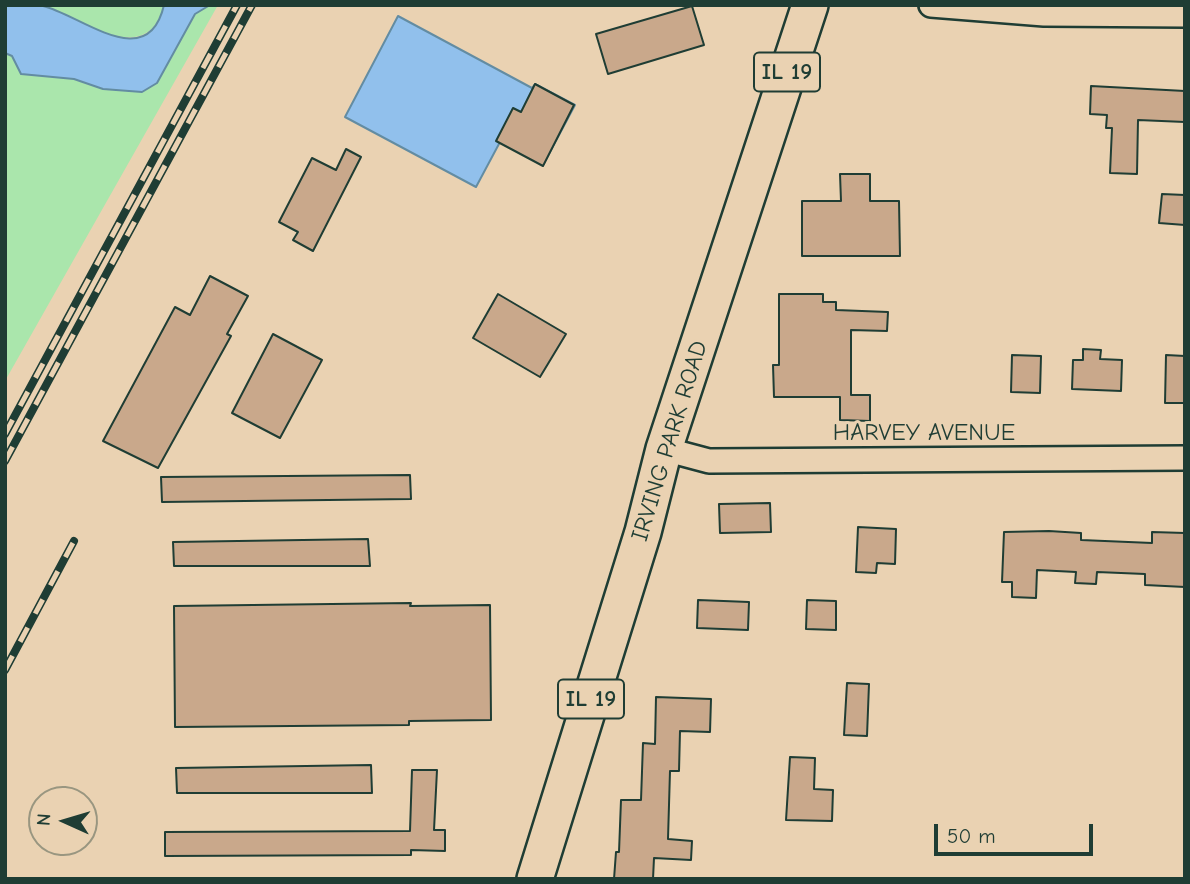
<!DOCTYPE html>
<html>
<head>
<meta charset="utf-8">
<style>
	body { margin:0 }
	#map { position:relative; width:1190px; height:884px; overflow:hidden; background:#ead2b2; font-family:"Comic Neue",sans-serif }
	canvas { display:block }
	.frame { position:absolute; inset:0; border:7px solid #1f3d34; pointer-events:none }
	.north { position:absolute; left:28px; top:786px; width:70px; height:70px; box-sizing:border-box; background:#ead2b2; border:2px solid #999680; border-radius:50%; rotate:274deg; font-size:19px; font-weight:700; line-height:28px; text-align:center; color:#1f3d34 }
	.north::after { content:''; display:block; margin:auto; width:24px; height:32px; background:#1f3d34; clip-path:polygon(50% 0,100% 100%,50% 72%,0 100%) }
	.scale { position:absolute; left:934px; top:824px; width:159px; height:32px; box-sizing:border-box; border:4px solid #1f3d34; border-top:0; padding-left:9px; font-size:21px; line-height:24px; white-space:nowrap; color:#1f3d34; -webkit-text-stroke:5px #ead2b2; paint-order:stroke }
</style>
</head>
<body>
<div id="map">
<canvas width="1190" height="884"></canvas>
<div class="frame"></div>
<div class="north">N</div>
<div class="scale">50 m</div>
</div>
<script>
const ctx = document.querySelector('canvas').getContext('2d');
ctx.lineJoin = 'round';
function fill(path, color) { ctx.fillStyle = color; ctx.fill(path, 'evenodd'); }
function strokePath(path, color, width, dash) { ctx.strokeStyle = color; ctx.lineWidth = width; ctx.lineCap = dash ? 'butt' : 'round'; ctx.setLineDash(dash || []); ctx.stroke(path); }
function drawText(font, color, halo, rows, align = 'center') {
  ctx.font = font + ' "Comic Neue",sans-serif'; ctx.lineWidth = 6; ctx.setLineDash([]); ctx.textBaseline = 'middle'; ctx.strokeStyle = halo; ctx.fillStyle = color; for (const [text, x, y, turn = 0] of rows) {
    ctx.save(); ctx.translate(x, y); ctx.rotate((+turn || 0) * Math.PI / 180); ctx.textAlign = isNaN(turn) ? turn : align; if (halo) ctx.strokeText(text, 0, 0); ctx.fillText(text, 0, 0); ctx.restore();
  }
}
fill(new Path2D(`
	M42,5h122c-15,64 -85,16 -122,0z
	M210,5h8l-213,376v-328l7,3 9,18 53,5 29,10 54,-6 38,-69z`), '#aae6ac');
const water = new Path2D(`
	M5,5c12,0 27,-2 38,1 38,9 105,69 121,-1h46l-15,9 -38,69 -15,9 -39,-3 -29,-10 -53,-5 -9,-18 -7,-3z
	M398,16l134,72 3,-4 40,21 -32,60 -43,-23 -24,45 -131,-70z`);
fill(water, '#91c0ec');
strokePath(water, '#638ca2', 2);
const building = new Path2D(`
	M692,6l12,39 -96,29 -12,-40z
	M535,84l39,21 -31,61 -47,-25 17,-33 8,4z
	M1091,86l94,5v31l-47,-2 -1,54 -27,-1 2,-45h-6l1,-13 -17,-1z
	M346,149l15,8 -48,94 -20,-11 5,-8 -19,-10 33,-64 24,12z
	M840,174h30v27h29l1,55h-98v-55h39z
	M1162,194l23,1v30l-26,-2z
	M210,276l38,20 -21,38 4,2 -73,132 -55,-27 72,-134 15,8z
	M498,294l68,40 -26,43 -67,-39z
	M779,294h44v8h13v8l52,2 -1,19 -36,-1v65h19v26l-30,-1v-23h-66l-1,-32h6z
	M273,334l49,26 -42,78 -48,-25z
	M1083,349l18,1 -1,9 22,1 -1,31 -49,-2 1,-29h10z
	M1012,355l29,1 -1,37 -29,-1z
	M1166,355l19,1v47h-20z
	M410,475l1,24 -249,3 -1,-25z
	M770,503l1,29 -51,1 -1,-29z
	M858,527l38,2 -1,35 -18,-1 -1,10 -20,-1z
	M1049,531l32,2v7l71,3v-11l33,1v54l-40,-2v-11l-48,-2 -1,12 -21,-1 1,-11 -39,-2 -1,28 -24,-1v-15h-10l2,-50z
	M368,539l2,27h-196l-1,-24z
	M698,600l51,2 -1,28 -51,-2z
	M807,600l29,1v29l-30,-1z
	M411,603l-1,3 80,-1 1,115 -82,1v4l-234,2 -1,-121z
	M847,683l22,1 -2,52 -23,-1z
	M656,697l55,2 -1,33 -30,-1 -1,40h-9l-2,68 24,2 -1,19 -37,-2 -1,21h-39l2,-27h3l2,-52h20l2,-57 12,1z
	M790,757l25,1 -1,31 19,1 -1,31 -46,-1z
	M371,765l1,28h-195l-1,-25z
	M412,770h25l-3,60h11v21l-34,-1v5l-246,1v-24l245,-1z`);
fill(building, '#c9a88b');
strokePath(building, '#1f3d34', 2);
const street = new Path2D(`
	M931,5l113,9 141,1
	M664,449l45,12 476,-3`);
const primary = new Path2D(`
	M535,879l108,-347 21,-83 146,-444`);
strokePath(street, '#1f3d34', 28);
strokePath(primary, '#1f3d34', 40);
strokePath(street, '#ead2b2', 23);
strokePath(primary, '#ead2b2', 35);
const rail = new Path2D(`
	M5,434l232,-429
	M5,461l247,-456
	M5,670l69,-129`);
strokePath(rail, '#1f3d34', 8);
strokePath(rail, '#ead2b2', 5, [16]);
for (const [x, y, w] of [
	[787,72,66],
	[591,699,66]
]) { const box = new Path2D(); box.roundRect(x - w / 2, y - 19.5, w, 39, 5); ctx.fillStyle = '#ead2b2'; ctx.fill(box); strokePath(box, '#1f3d34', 2); }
drawText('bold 23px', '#1f3d34', null, [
	["IL 19",787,72],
	["IL 19",591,699]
]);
drawText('24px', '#1f3d34', '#ead2b2', [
	["HARVEY AVENUE",924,433],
	["IRVING PARK ROAD",670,441,-73]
]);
</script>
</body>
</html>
